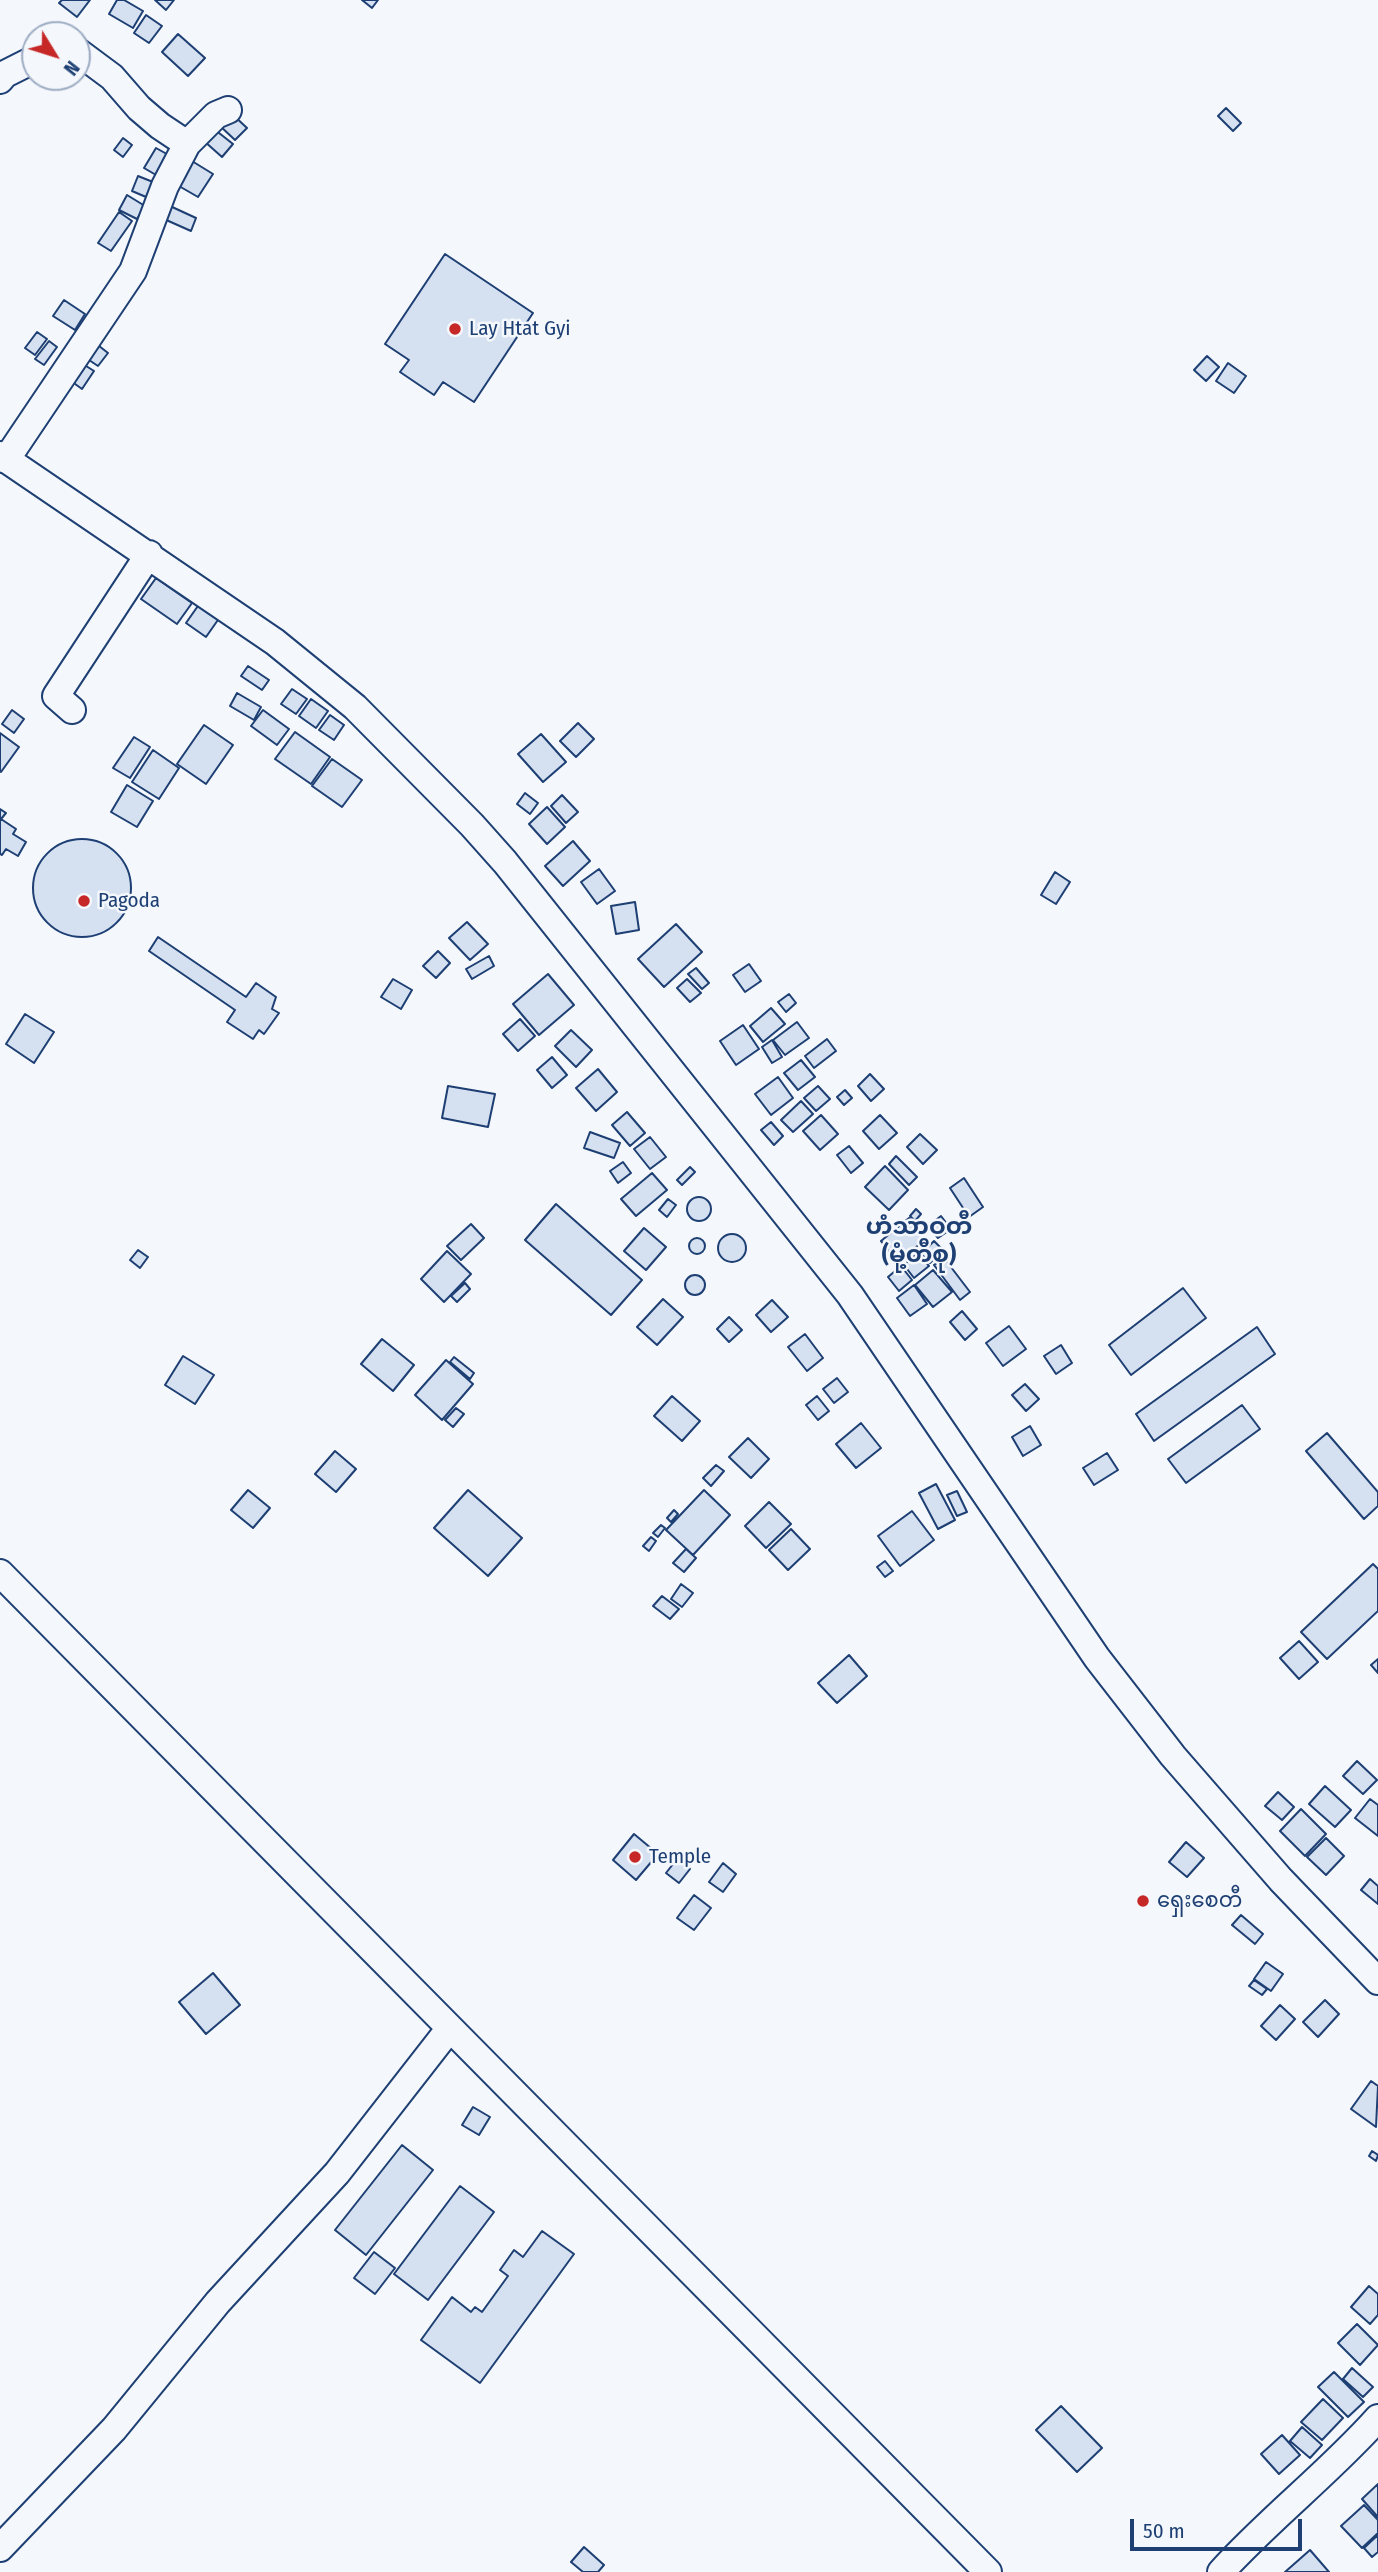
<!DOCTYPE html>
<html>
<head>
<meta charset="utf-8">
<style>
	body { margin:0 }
	#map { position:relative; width:1378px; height:2572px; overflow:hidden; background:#f4f7fb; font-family:"Fira Sans Condensed",sans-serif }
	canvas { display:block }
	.north { position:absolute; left:21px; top:21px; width:70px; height:70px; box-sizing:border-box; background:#f4f7fb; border:2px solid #9eadc5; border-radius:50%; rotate:128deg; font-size:19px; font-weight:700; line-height:28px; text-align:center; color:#1d3f73 }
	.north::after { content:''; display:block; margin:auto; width:24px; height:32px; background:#c62828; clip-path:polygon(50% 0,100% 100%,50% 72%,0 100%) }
	.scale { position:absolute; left:1130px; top:2519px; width:172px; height:32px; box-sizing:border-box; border:4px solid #1d3f73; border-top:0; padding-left:9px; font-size:21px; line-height:24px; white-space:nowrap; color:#1d3f73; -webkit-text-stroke:5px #f4f7fb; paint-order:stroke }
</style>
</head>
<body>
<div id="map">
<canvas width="1378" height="2572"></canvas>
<div class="north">N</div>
<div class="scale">50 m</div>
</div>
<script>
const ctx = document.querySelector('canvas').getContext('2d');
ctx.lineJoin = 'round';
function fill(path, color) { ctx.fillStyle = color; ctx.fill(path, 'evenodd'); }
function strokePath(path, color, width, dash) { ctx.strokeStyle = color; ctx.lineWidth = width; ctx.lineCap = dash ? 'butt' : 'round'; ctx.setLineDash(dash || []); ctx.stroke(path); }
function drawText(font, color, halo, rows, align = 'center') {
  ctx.font = font + ' "Fira Sans Condensed","Noto Sans Myanmar",sans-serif'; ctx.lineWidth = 5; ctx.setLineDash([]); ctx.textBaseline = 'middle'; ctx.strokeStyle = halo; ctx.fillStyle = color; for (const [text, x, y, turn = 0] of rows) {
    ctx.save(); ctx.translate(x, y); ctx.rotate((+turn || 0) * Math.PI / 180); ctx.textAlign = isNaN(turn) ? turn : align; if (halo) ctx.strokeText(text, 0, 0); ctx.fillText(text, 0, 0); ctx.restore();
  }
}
const building = new Path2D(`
	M62,0h28l-13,17 -18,-14z
	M117,0h7l19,11 -10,17 -24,-14z
	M155,0h19l-8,10z
	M362,0h16l-6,8z
	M146,15l16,11 -13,17 -15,-10z
	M178,34l27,24 -17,18 -26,-24z
	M1226,108l15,15 -8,8 -15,-15z
	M231,113l16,15 -12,12 -16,-15z
	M214,129l19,15 -11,13 -18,-16z
	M123,138l9,7 -9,12 -9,-7z
	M156,148l18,10 -11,21 -19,-11z
	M187,158l26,16 -15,23 -26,-15z
	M138,176l15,6 -7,15 -14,-6z
	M127,195l18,11 -8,13 -18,-9z
	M170,206l26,12 -5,13 -27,-12z
	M119,212l13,9 -21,30 -13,-8z
	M445,254l88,59 -59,89 -31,-20 -9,13 -34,-23 9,-12 -24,-16z
	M64,300l21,14 -10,16 -22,-14z
	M37,332l10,7 -12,16 -10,-7z
	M49,341l8,6 -13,18 -9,-6z
	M94,342l14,11 -10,13 -15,-10z
	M1207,356l12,11 -13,14 -12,-11z
	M1228,363l18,13 -12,17 -18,-12z
	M83,364l11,7 -12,18 -11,-8z
	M156,578l36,25 -15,21 -36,-25z
	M200,603l20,14 -14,20 -20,-14z
	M248,666l21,14 -7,10 -21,-14z
	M292,689l15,10 -11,15 -15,-10z
	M237,693l24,14 -7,13 -24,-14z
	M311,699l17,12 -12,17 -17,-12z
	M12,710l12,9 -10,14 -12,-9z
	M263,710l26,19 -12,16 -26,-19z
	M330,715l14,10 -10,15 -15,-10z
	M578,723l16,16 -18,18 -16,-16z
	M204,725l29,20 -27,39 -29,-20z
	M295,732l35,25 -19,27 -36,-25z
	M0,733l19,14 -18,25 -1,-1z
	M541,734l25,28 -23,20 -25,-28z
	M134,737l16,10 -20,31 -17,-10z
	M153,750l26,18 -20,31 -27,-17z
	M332,759l30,21 -20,27 -30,-21z
	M127,785l26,16 -16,26 -26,-15z
	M525,793l13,10 -8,11 -13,-10z
	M562,795l16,17 -12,11 -15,-17z
	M547,807l18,20 -18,17 -18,-20z
	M0,809l6,4 -5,6 15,10 -3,5 13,8 -8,14 -12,-7 -4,6 -2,-1z
	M33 888a49 49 0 1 1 98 0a49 49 0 1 1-98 0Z
	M573,841l17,20 -27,25 -18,-20z
	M599,869l16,22 -18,13 -16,-22z
	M1055,872l15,10 -14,22 -15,-9z
	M635,902l4,28 -23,4 -5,-28z
	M467,922l21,22 -18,16 -21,-22z
	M676,924l26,28 -38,35 -26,-28z
	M158,937l88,60 10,-14 20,14 -4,12 7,4 -15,21 -5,-4 -6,9 -26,-17 8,-12 -86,-59z
	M438,951l12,12 -14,15 -13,-12z
	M489,956l5,10 -22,13 -6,-10z
	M749,964l12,17 -16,11 -12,-17z
	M696,968l13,15 -7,6 -14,-15z
	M548,974l26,31 -35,30 -26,-31z
	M393,979l19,11 -11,19 -20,-12z
	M687,979l14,14 -11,9 -13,-14z
	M789,994l7,9 -10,9 -8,-10z
	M771,1008l14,16 -22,18 -13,-16z
	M25,1014l29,18 -20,31 -28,-19z
	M520,1019l15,17 -17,15 -15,-17z
	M797,1022l12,16 -24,17 -12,-15z
	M743,1025l16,24 -23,16 -16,-24z
	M571,1030l21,20 -16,17 -21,-21z
	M827,1039l9,12 -22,17 -9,-12z
	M772,1040l10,17 -10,6 -10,-16z
	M552,1057l15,18 -15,13 -15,-18z
	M801,1060l14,17 -17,13 -14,-17z
	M598,1069l19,23 -21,19 -20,-23z
	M870,1074l14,15 -13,12 -13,-15z
	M778,1077l15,21 -22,17 -16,-21z
	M448,1086l47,8 -7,33 -46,-9z
	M818,1086l12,13 -14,12 -12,-13z
	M845,1090l7,8 -8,7 -7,-8z
	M801,1101l12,13 -20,18 -12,-12z
	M627,1112l18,21 -15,13 -18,-21z
	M821,1115l17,19 -18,16 -17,-19z
	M880,1115l17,18 -18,16 -16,-18z
	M771,1122l12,14 -9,9 -13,-15z
	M590,1132l30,11 -6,15 -30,-10z
	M920,1134l17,16 -14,14 -16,-17z
	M650,1137l16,20 -16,12 -16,-20z
	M849,1146l14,17 -12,10 -14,-18z
	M896,1156l21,21 -8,8 -20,-21z
	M623,1162l8,11 -13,10 -8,-12z
	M885,1166l23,24 -19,20 -24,-23z
	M690,1167l5,5 -13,13 -5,-5z
	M652,1173l15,17 -31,26 -15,-17z
	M964,1178l19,29 -14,10 -19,-29z
	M687 1209a12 12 0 1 1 24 0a12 12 0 1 1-24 0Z
	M668,1199l8,6 -9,12 -8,-7z
	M556,1204l86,76 -31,35 -86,-75z
	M916,1209l5,5 -6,7 -5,-5z
	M941,1216l10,13 -13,9 -10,-12z
	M909,1218l17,21 -28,23 -17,-21z
	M471,1224l13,14 -23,22 -14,-14z
	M644,1228l22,19 -20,23 -22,-19z
	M718 1248a14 14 0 1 1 28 0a14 14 0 1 1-28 0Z
	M689 1246a8 8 0 1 1 16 0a8 8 0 1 1-16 0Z
	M934,1241l9,9 -13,13 -9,-9z
	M138,1250l10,7 -8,11 -10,-8z
	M447,1251l24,23 -27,28 -23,-23z
	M918,1253l11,13 -15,12 -10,-13z
	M944,1258l26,34 -10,8 -26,-35z
	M901,1266l11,14 -13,11 -11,-14z
	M933,1270l19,22 -19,15 -18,-22z
	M685 1285a10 10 0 1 1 20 0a10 10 0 1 1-20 0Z
	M465,1283l5,6 -13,13 -6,-6z
	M914,1285l13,19 -17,12 -13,-18z
	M1183,1288l23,30 -75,57 -22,-30z
	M663,1299l20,18 -26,28 -20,-18z
	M772,1300l16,17 -17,15 -15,-17z
	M962,1311l15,18 -12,11 -15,-18z
	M729,1317l13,13 -13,12 -12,-13z
	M1009,1326l17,23 -23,17 -17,-23z
	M1257,1327l18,27 -121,87 -18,-27z
	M805,1334l18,24 -16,13 -19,-24z
	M382,1339l32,26 -21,26 -32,-27z
	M1061,1345l11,18 -16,11 -12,-18z
	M183,1356l31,19 -19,29 -30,-19z
	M454,1357l20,16 -4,6 -20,-17z
	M446,1360l27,24 -31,36 -27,-25z
	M837,1378l11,14 -14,11 -11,-14z
	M1025,1384l14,15 -13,12 -14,-16z
	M672,1396l28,25 -18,20 -28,-25z
	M817,1396l12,15 -11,9 -12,-15z
	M1242,1405l18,24 -74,54 -18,-24z
	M456,1408l8,6 -11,13 -8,-7z
	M861,1423l20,25 -25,20 -20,-24z
	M1030,1426l11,19 -18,11 -11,-19z
	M1327,1433l51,59v14l-14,13 -58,-68z
	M748,1438l21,21 -18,19 -22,-21z
	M335,1451l21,18 -20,23 -21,-18z
	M1107,1453l11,17 -24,15 -11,-17z
	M716,1465l8,6 -13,15 -8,-8z
	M936,1484l19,36 -17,9 -19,-36z
	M248,1490l22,18 -17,20 -22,-18z
	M468,1490l54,48 -34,38 -54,-48z
	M704,1490l26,25 -37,40 -27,-25z
	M957,1491l10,21 -10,4 -10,-21z
	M769,1502l22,22 -25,24 -21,-22z
	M674,1510l4,4 -7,8 -4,-4z
	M912,1511l22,29 -34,26 -22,-30z
	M661,1525l4,3 -7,9 -5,-4z
	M791,1529l19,20 -22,21 -19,-20z
	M651,1537l5,4 -7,10 -6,-5z
	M686,1549l10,9 -12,14 -11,-9z
	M885,1561l8,10 -8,6 -8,-10z
	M1373,1564l5,5v42l-51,48 -26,-27z
	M681,1584l12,9 -11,14 -11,-8z
	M662,1596l17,13 -9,10 -17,-13z
	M1299,1641l19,21 -19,17 -19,-21z
	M849,1655l18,21 -30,27 -19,-20z
	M1378,1659v14l-7,-8z
	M1357,1761l20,19 -14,14 -20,-18z
	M1325,1786l26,24 -16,17 -26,-23z
	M1278,1792l16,15 -12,13 -17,-14z
	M1370,1799l8,6v31l-23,-18z
	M1301,1809l25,25 -21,22 -25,-25z
	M634,1834l24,20 -22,26 -23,-20z
	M1326,1838l18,18 -18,19 -19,-18z
	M1186,1842l18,16 -17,19 -18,-15z
	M677,1859l13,10 -11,14 -13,-10z
	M723,1863l13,11 -13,18 -14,-10z
	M1370,1879l8,7v18l-17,-14z
	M694,1895l17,13 -17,22 -17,-12z
	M1241,1915l22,19 -8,10 -23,-19z
	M1266,1962l17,12 -12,17 -17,-12z
	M213,1973l27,32 -34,29 -27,-32z
	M1254,1980l13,9 -5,6 -13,-9z
	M1325,2000l14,14 -21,23 -15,-15z
	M1280,2005l15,14 -19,21 -15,-14z
	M1371,2081l7,5 -2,41 -25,-18z
	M473,2107l17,10 -11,18 -17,-10z
	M402,2145l31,25 -67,85 -31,-25z
	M1372,2151l6,4 -2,6 -7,-5z
	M460,2186l34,26 -66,88 -34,-26z
	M542,2231l32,23 -94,129 -59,-43 31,-43 19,15 4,-5 7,5 26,-36 -8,-6 14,-20 9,7z
	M374,2252l21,16 -20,26 -21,-16z
	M1369,2286l9,8v21l-8,9 -19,-17z
	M1357,2324l21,21 -18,20 -22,-22z
	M1352,2368l21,19 -10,10 -20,-18z
	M1334,2372l30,30 -16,15 -30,-30z
	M1323,2399l20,19 -21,22 -21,-18z
	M1061,2406l41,42 -25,24 -41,-42z
	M1302,2427l20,18 -12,13 -20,-17z
	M1282,2435l18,20 -21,19 -18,-20z
	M1378,2484v33l-16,-18z
	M1364,2505l14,15v13l-16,15 -21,-22z
	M1378,2535v17l-6,5 -8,-9z
	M584,2547l20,18 -6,7h-15l-12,-10z
	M1310,2550l19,22h-44z`);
fill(building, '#d5e0f0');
strokePath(building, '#1d3f73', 2);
const minor = new Path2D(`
	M77,51l35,26 27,31 21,18 27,18
	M0,80l5,-6 30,-15
	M0,455l275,187 80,65 117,118 33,37 345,433 247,363 76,98 108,124 97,101
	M6,460l127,-189 32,-85 22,-42 29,-29 12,-5
	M72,710l-16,-14 93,-142
	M0,1573l988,999
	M0,2548l114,-119 104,-127 119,-129 113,-145
	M1221,2572c49,-54 108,-99 157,-154`);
strokePath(minor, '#1d3f73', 30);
strokePath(minor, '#f4f7fb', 26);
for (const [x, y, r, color] of [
	[455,329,7,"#c62828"],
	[84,901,7,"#c62828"],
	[635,1857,7,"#c62828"],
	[1143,1901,7,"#c62828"]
]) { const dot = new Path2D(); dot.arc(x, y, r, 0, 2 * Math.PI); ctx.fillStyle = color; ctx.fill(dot); strokePath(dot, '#f4f7fb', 2.5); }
drawText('21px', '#1d3f73', '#f4f7fb', [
	["Lay Htat Gyi",469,329],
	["Pagoda",98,901],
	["Temple",649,1857],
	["ရှေးစေတီ",1157,1901]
], 'left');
drawText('bold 24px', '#1d3f73', '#f4f7fb', [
	["ဟံသာဝတီ",919,1227],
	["(မုံ့တီစု)",919,1255]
]);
</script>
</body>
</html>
